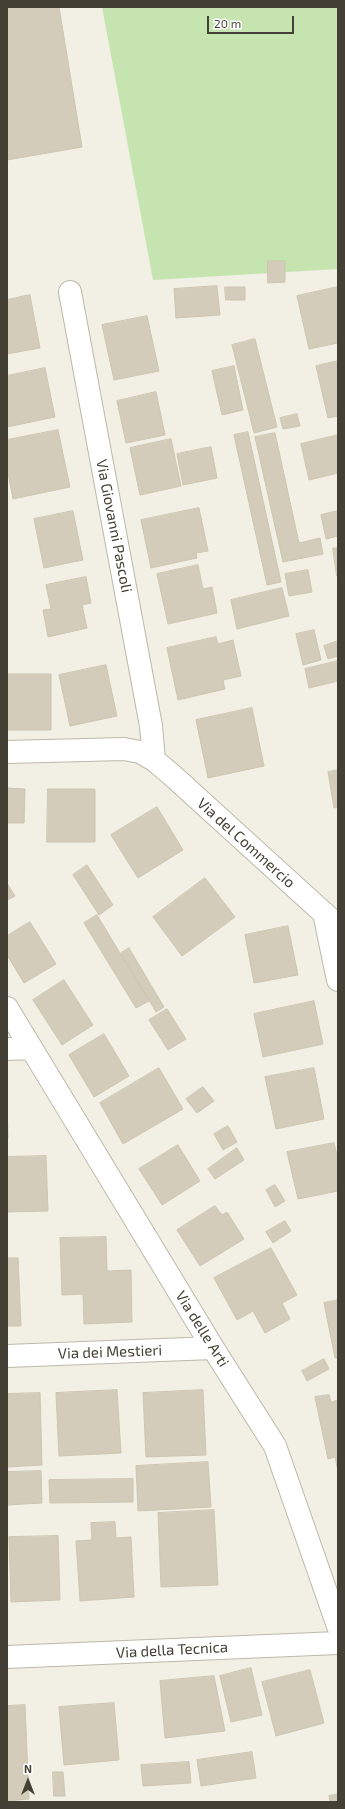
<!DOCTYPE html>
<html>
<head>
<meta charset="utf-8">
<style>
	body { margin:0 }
	#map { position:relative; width:345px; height:1809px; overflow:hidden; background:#f2efe5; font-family:"Exo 2",sans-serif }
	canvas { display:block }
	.frame { position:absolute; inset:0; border:8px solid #444035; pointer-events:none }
	.north { position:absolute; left:8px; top:1761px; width:40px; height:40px; -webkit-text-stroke:3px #fff; paint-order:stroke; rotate:0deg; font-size:11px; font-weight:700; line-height:16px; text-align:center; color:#444035 }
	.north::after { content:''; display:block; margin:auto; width:14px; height:18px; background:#444035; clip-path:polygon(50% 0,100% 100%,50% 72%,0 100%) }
	.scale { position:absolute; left:207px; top:16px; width:87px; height:18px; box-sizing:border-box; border:2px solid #444035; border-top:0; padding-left:5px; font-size:12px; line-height:14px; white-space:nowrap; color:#444035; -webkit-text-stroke:3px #fff; paint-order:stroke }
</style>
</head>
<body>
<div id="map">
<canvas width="345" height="1809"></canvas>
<div class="frame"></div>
<div class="north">N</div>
<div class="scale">20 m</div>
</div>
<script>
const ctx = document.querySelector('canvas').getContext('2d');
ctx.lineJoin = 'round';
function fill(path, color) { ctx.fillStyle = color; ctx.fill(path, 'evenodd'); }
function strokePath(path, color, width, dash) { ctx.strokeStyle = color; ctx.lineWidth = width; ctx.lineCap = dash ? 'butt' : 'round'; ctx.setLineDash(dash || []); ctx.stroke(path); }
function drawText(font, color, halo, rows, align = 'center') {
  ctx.font = font + ' "Exo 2",sans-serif'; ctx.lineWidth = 3; ctx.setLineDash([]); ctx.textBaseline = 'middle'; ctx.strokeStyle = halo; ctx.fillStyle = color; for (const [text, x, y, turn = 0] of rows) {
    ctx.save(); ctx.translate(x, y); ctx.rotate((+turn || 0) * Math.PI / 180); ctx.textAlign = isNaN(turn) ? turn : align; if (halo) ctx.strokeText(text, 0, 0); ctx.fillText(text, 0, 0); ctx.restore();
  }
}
fill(new Path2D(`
	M102,7h236v262l-185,11z`), '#c6e4b0');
const building = new Path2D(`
	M7,7h52l23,140 -75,13z
	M268,261h17v21l-17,1z
	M217,286l3,29 -44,3 -2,-29z
	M225,287h20v13h-19z
	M338,287v56l-29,6 -12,-53z
	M30,295l10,53 -33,6v-54z
	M147,316l12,55 -45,9 -12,-55z
	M255,339l22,88 -23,6 -22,-88z
	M338,361v55l-10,2 -12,-52z
	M234,366l9,44 -21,5 -10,-44z
	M45,368l10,49 -48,10v-51z
	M156,392l9,43 -39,8 -9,-42z
	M297,414l3,12 -17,3 -3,-11z
	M58,430l12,57 -57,12 -6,-31v-28z
	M248,432l33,150 -14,3 -33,-150z
	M275,433l24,110 21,-5 3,16 -40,8 -28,-125z
	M338,435v38l-29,7 -8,-36z
	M171,439l10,47 -41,9 -10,-47z
	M211,447l6,31 -34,7 -6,-31z
	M199,508l9,43 -12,2 1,5 -46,10 -10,-48z
	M73,511l10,49 -39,8 -10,-49z
	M338,511v25l-12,3 -5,-24z
	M333,548h5v28h-1z
	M198,565l5,24 9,-2 5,26 -49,11 -11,-50z
	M308,570l4,22 -23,4 -4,-22z
	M86,577l5,26 -9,2 5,23 -39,9 -5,-27 8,-1 -5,-24z
	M282,588l7,28 -52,13 -6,-29z
	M314,630l7,30 -18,5 -7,-31z
	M216,637l2,7 15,-4 8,36 -18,4 2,9 -47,11 -11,-52z
	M338,641v15l-10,3 -4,-13z
	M338,661v20l-29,7 -4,-19z
	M106,665l11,51 -47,10 -11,-51z
	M7,674h44v56h-44z
	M252,708l12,58 -56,12 -12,-58z
	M338,770v37l-4,1 -6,-36z
	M7,788l18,1 -1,34h-17z
	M48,789h47v53h-48z
	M157,807l26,43 -45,28 -27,-43z
	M87,865l26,40 -14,10 -26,-40z
	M205,878l30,39 -53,39 -29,-39z
	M7,883l8,13 -8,4z
	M97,915l52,86 -13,7 -52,-85z
	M30,922l26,42 -32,19 -17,-28v-19z
	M288,926l10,49 -44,8 -9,-48z
	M129,948l35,59 -8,5 -35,-59z
	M64,980l29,45 -31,20 -29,-45z
	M314,1001l9,43 -60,13 -9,-43z
	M167,1009l19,30 -18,11 -19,-30z
	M104,1034l25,42 -35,21 -25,-42z
	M159,1068l24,41 -60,35 -23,-41z
	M314,1068l10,51 -48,10 -11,-52z
	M203,1087l11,14 -17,12 -11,-14z
	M7,1101l1,38h-1z
	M228,1126l9,16 -14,8 -9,-16z
	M334,1143l4,16v32l-40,8 -11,-47z
	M178,1145l22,36 -38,24 -23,-36z
	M237,1148l7,12 -29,19 -7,-10z
	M46,1156l2,55 -41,1v-55z
	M275,1185l10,16 -10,6 -9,-17z
	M215,1206l7,9 5,-3 17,27 -44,27 -23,-36z
	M285,1221l6,10 -18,12 -7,-11z
	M106,1237l1,34 24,-1 1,52 -48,2 -1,-30 -21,1 -2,-57z
	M271,1248l26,47 -15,8 8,16 -25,14 -12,-22 -16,9 -23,-42z
	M7,1258h11l3,68h-14z
	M338,1300v58h-3l-11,-55z
	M324,1359l5,10 -22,12 -5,-10z
	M117,1390l4,63 -62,3 -3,-63z
	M203,1390l3,65 -60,2 -3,-64z
	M40,1393l2,72 -35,2v-73z
	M329,1395l2,7 7,-2v71l-3,-14 -7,2 -13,-62z
	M208,1462l3,45 -73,4 -2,-45z
	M41,1471l1,32 -35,2v-33z
	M133,1479v23l-83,1 -1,-23z
	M214,1510l4,75 -57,2 -3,-74z
	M115,1522l1,16 15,-1 3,60 -54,4 -4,-60 16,-1 -1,-17z
	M58,1536l2,64 -49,2 -2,-65z
	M251,1668l11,47 -31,7 -11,-46z
	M310,1670l14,53 -48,13 -14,-54z
	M214,1676l11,55 -60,7 -5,-57z
	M114,1703l5,57 -55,5 -5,-58z
	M25,1705l4,94 -22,2v-95z
	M252,1752l4,26 -55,8 -4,-26z
	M189,1762l2,21 -48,3 -2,-21z
	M53,1772h10l2,24h-11z
	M338,1794v8h-8l-1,-6z`);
fill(building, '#d3ccbb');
strokePath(building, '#cdc5af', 1);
const street = new Path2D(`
	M70,292l81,434 3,34
	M7,752l117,-3 16,3 14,8 19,16 165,150
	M324,913l14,67
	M7,1008l206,340 62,98 63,180
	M7,1049l24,-1
	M7,1356l206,-8
	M7,1657l331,-14`);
strokePath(street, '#bdb8a8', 24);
strokePath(street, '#fff', 22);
drawText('15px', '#444035', '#fff', [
	["Via Giovanni Pascoli",114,526,79],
	["Via del Commercio",246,843,42],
	["Via delle Arti",202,1329,58],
	["Via dei Mestieri",110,1352,-2],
	["Via della Tecnica",172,1650,-3]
]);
</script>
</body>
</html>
